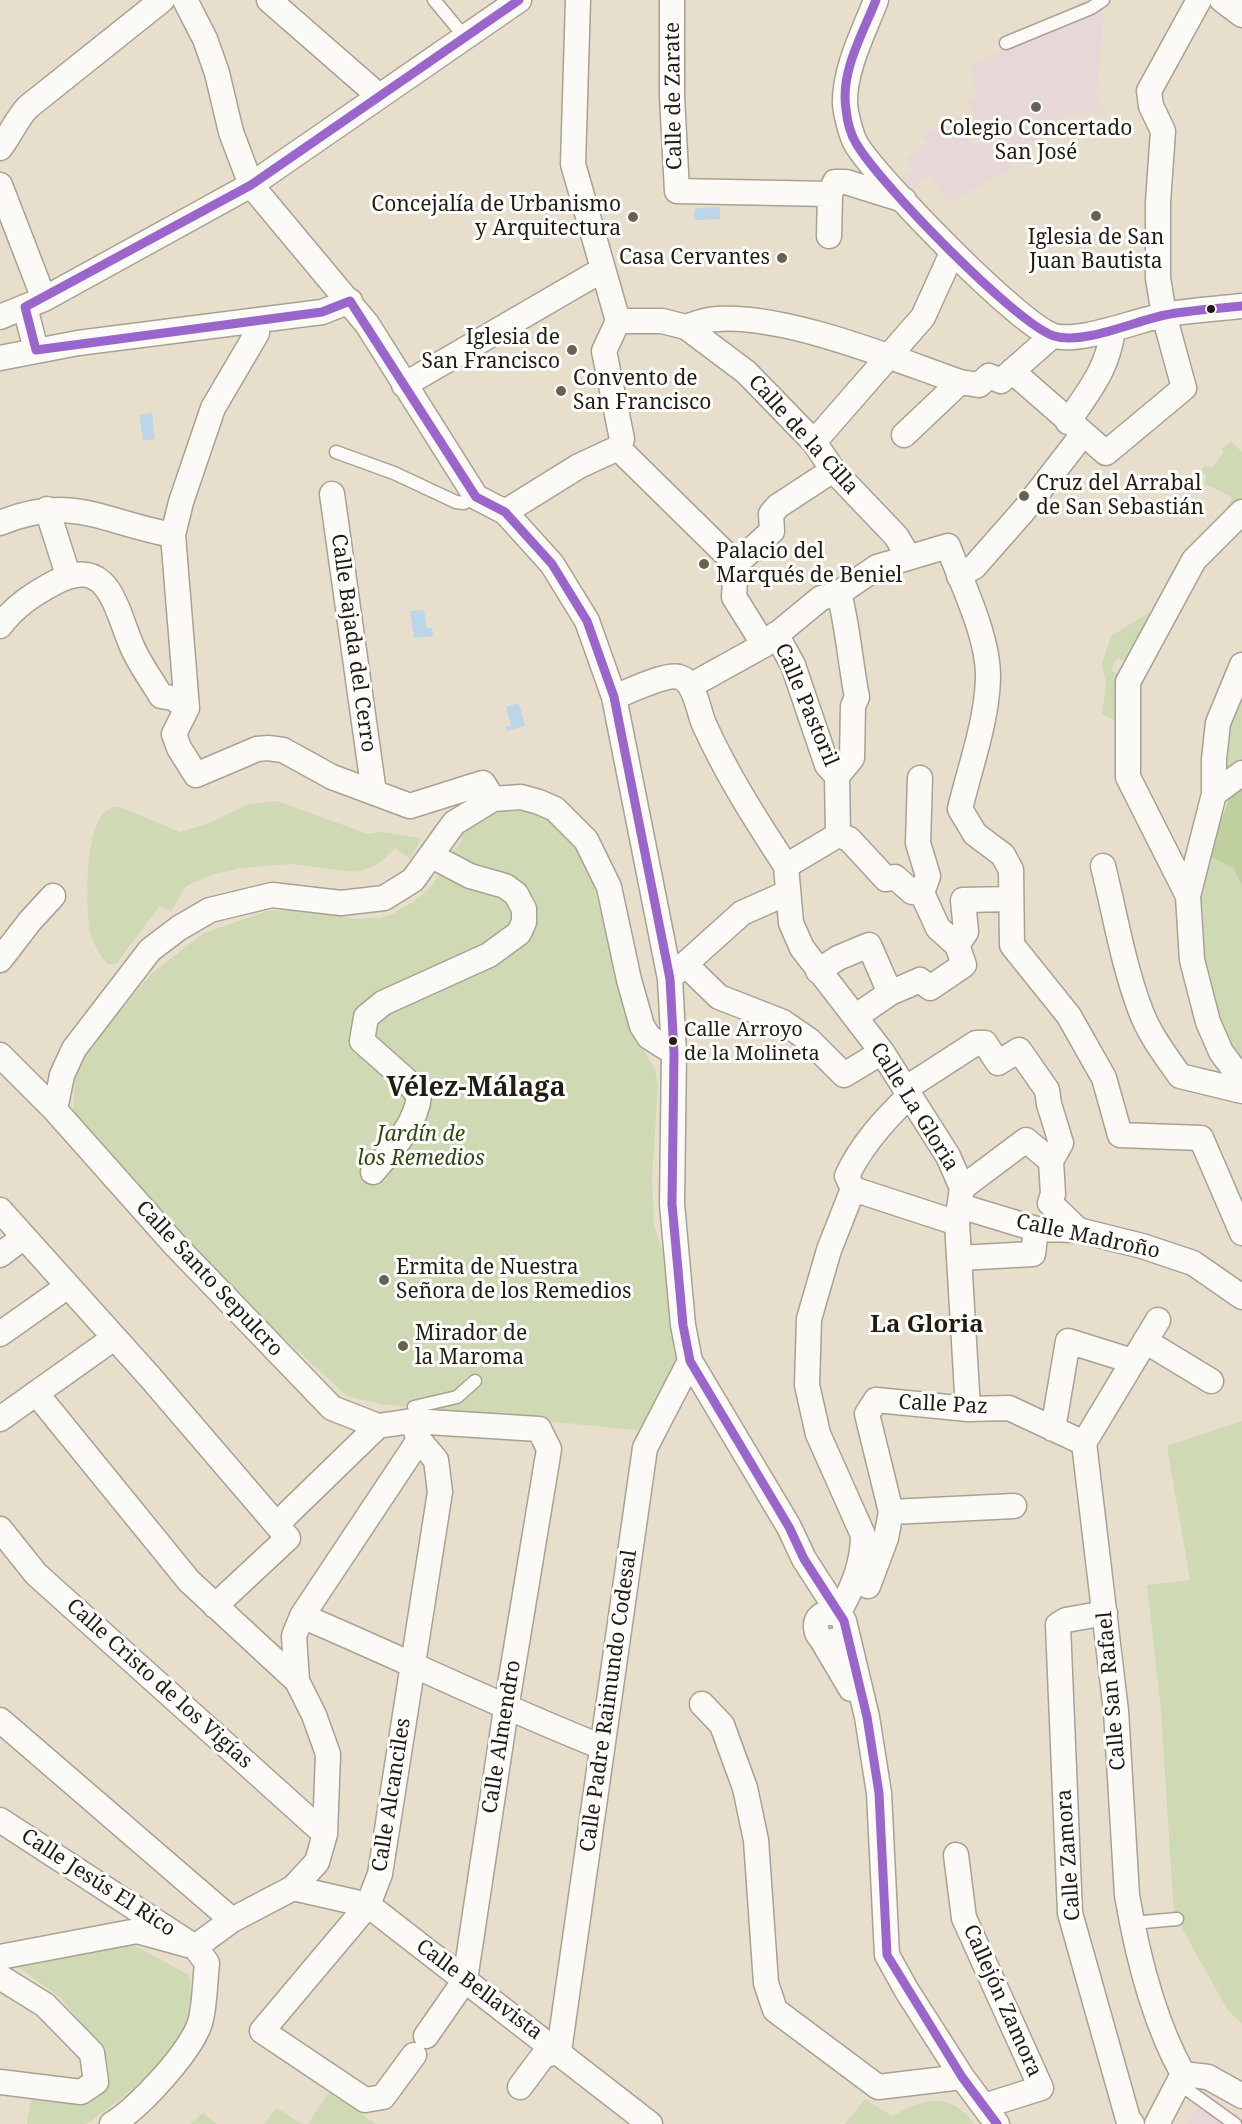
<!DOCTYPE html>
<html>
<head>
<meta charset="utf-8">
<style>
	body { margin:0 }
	canvas { display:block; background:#e7decb }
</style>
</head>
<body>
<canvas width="1242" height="2124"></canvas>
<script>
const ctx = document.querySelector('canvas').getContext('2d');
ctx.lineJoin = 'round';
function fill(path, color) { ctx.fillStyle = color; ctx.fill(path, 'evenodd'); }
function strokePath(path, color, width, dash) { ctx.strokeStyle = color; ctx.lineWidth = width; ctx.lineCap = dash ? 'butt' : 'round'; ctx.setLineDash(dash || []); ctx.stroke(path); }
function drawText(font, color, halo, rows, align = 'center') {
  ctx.font = font + ' "Noto Serif",serif'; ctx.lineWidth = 6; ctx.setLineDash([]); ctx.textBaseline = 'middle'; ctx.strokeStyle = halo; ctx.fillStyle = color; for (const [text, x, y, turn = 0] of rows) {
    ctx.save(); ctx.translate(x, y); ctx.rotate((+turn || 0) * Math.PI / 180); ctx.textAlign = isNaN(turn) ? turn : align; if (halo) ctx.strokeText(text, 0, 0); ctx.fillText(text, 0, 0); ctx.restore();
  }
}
fill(new Path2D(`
	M1087,13h17l-8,84 10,18 -34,-1 -25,9 -15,23 -24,19 3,4 -61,33 -21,-26 -20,15 -9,-12 13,-10 -7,-9 22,-18 -7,-5 28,-18 13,-3 8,31 15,-6 -17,-41 10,-4 -8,-29 29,-16z
	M1209,2095l33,23v6h-57z`), '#e8d7d7');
fill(new Path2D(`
	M1231,441l11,11v44l-9,16 -7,-3 6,-12 -27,-13 1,-9 -5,-3 3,-6 8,2 12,-16 -3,-3z
	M1160,609l-29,55 -14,-6 -6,13 13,6v48l-22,-11 4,-29 -4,-22 9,-27 39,-24z
	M1242,684v76l-12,8 -8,-4 12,-68z
	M1242,787v280l-28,-52 -16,-100 5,-45z
	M277,801l91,33 12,-2 41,6 -11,21 -15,-11c-12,14 -23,21 -41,24l-63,-8 -51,4 -29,7 -25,11 -15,26 -11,-6 -44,58h-9c-6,-8 -13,-18 -16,-29 -6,-24 -9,-135 29,-128l60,25 27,-8 42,-20z
	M514,808l32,8 29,29 16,30 39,153 25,41 3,18 -6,90 2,49 16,46 7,94 -33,65 -264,-27 -33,-8 -48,-44 -86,-80 -140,-157 2,-41 17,-29 61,-73 51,-39 64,-22 37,-1 52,9 23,-1 12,-4 23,-13 18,-17 29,-45 -2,-6 34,-22z
	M1242,1421v603l-15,-15 -53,-95 -13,-202 -14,-127 43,-5 -23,-134z
	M132,1944l57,31c1,9 4,20 2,28 -10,55 -60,87 -101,119l-5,2h-58l4,-25c38,4 55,14 78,-22l-3,-22 -45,-57 -42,-30 3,-10z
	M329,2092l47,32h-68z
	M865,2099l27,17c33,-17 56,-26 82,8h-129z
	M277,2108l25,16h-38z
	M203,2113l14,11h-27z`), '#cfdab4');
fill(new Path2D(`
	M1242,787v98l-8,-16 -26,-14 23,-61z`), '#bfcf9d');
fill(new Path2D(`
	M720,207v12l-24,1 -3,-5 3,-7z
	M152,413l3,26 -12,2 -4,-26z
	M424,610l3,18h5l1,8 -19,2 -4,-27z
	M519,703l6,23 -19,5 -1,-4 6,-2 -5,-18z`), '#bcd5e8');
const lane = new Path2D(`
	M434,0l30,36
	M1006,43l85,-35 12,-8
	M336,452l58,21 62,29 8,1 12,-6
	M414,1407l43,-10 18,-16
	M1132,1923l45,-4
	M1178,2083l57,41`);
const street = new Path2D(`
	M185,0l20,39 12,34 14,59 20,53 116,139 109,173 29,15 47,52 35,57 27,76 56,282 4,74 -2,151 11,121 7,36 99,166 15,32 40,62 23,96 12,76 8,162 20,36 55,86 35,47
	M269,0l110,96
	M578,0l-5,164 45,157
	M672,0v96l5,95 153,3 5,-12h11l58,18
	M876,0c-12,32 -32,69 -31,104 1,11 6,31 11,40 20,34 165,183 198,192 28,7 82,-16 111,-21 25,-5 52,-6 77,-9
	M1222,0l20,15
	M0,148c11,-14 17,-30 28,-41l134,-107
	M0,185l44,114
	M829,236l1,-42
	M25,307l11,43
	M0,317l44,-18 207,-114 268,-185
	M258,321l-1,12 -44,75 -32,94 -8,33 14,173 -13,26 5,14 17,27 61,-26 11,-1 15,2 49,27 78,29 73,-23 10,16
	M618,321h44l24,6 60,45 68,70 19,28 63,66 12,20
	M686,327c9,-3 20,-8 31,-8 68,-5 178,40 243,63
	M0,358l78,-15 244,-31 28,-11
	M1012,371l94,82 78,-65 -20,-73 -6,-37v-76l5,-71 -12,-25 -2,-15 50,-91
	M404,385l198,-115
	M1068,422c22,-33 40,-53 45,-93
	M904,435l56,-53 19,3 10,-9 12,5 51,-45
	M814,442l109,-125 29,-64
	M618,448l118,116 -2,33 30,48
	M332,494l42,299
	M47,509l21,66
	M505,512l74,-46 39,-18 4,-9 -18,-88 14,-30
	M0,523c73,-30 104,0 173,12
	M736,564l36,-33 -1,-17 7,-8 55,-36
	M959,576l15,-9 51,-58 58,-75
	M0,626c15,-20 32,-31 54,-43 54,-29 61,23 77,61 7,18 20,35 30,52l12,2 14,10
	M776,634l17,31 34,100 10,11
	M1242,665l-24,58 -4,36v35l-26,102 4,64 16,62 13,30 15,20 6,15
	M690,686l74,-41 57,-47 18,-5 38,-26 71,-21c14,38 41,91 40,132 -1,43 -18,89 -28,131l15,25 28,21 8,15 1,75 57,71 35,62 16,57 81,3 41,95
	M614,697c14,-5 52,-24 65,-20 16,4 19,33 25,47 23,51 52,96 82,142
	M837,776l15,-18 1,-52 4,-9c-7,-35 -9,-70 -18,-104
	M837,776l1,59
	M920,778l-2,65 10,33 -6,17
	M1214,794l28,-21
	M786,866l5,57 11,25 80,104 66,104 14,32 -5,35 11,186
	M786,866l52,-31 11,4 37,40 9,-2 17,15 10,1
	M1103,866c12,48 20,98 37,143 9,25 25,46 40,67l62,15
	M922,893l16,35 19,17
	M1188,896l-60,-119v-95l66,-122 48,-48
	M957,945l9,-13 -3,-32 47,-1
	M0,960l30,-39 23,-25
	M685,964l34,33 64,25 26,18 35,35 38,-23
	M818,971l20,-13 31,-13 21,48
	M673,975l69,-62 45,-20
	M855,1017l35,-24 30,-13 10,8 34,-23 -7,-20
	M0,1055l55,55 120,135 157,163 46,18 34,-5 127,8 10,20 -43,260 -41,271 -39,56
	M905,1089l71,-46h9l13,20 21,-13 28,40 2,14 12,39 -10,18
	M55,1110l7,-35 12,-26 76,-99 29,-22 31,-18 62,-15 69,8 43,-5 29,-18 41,-57 39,-24 28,-2 18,5 16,7 31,31 23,47 20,93 13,46 7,11 25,16
	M373,1172c18,-21 43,-47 46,-76l-13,-16 -44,-39 4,-24 17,-14 106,-48 30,-22 5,-11v-13l-8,-15 -11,-8 -35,-10 -38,-20
	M962,1188l64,-48 25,21 2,33 -3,9 28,27
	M853,1189l104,34
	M960,1206l76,23 42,1 64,16 51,17 49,34
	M0,1210l150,167 138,161 -73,68
	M0,1255l24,-18
	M959,1258l74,-4 3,-25
	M1158,1320l-74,123 32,268 11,184c10,59 27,127 56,179
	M0,1334l68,-48
	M1145,1341l66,40
	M36,1393l153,188 108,100
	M0,1419l114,-81
	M1053,1429l15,-88 64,20
	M891,1512l123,-6
	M278,1523l100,-97
	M0,1529l36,45 289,260
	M868,1586l18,-48 5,-26 -24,-98 9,-14 92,9 41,-1 75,35
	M1105,1613l-39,7 -8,5 12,288 58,206 4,5
	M838,1614c14,-25 25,-49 25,-79l-45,-101 -11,-49 2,-66 20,-69 24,-61 -6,-13c14,-31 38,-57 62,-80
	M302,1616c101,43 199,91 300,131
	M822,1640l29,49
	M836,1640c-23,10 -31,-34 2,-26
	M702,1704l20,21 23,63 11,52 10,143 9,27 103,77 84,-10
	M0,1720l232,200
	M0,1820l195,127 12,16c-2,18 -2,38 -6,56 -6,29 -63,90 -89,105
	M956,1855l8,63 77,170 -57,18
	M293,1888l75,17 282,219
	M0,1957l137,-26 58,16 37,-27 61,-32 24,-26 8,-28 3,-80 -14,-39 -17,-34 -3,-45 8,-20 117,-176 -5,-14
	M0,1977l45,28 47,48 4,29 -15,10 -81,-10
	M414,2055l-31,42 -18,3 -103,-69 106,-126 12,-31 60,-382 -4,-32 -17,-20
	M1183,2074l25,3 34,19
	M520,2087l23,-31 16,-5 86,-603 45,-87
	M1157,2124l26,-50`);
strokePath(lane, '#a8a293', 15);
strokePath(street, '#a8a293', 27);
strokePath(lane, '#fbfaf7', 12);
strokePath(street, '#fbfaf7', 24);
strokePath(new Path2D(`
	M519,0l-268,185 -226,122 11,43 286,-38 28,-11 126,196 29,15 47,52 35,57 27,76 56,282 4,74 -2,151 11,121 7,36 99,166 15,32 40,62 23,96 12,76 8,162 75,122 35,47
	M876,0c-13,33 -36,72 -30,109 1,11 4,24 10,34 21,38 160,181 198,193 29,9 81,-15 111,-21 25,-5 51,-6 77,-9`), '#9a66cc', 9);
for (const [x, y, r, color] of [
	[1036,107,6,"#686152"],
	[1096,216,6,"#686152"],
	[633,217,6,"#686152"],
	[782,258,6,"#686152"],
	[1211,309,5,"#231d11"],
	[572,350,6,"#686152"],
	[561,391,6,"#686152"],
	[1024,496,6,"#686152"],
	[704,564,6,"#686152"],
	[673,1041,5,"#231d11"],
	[384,1280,6,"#686152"],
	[403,1346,6,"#686152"]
]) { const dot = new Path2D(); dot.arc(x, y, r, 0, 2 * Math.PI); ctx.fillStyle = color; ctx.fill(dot); strokePath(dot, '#fff', 2); }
drawText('20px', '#231d11', '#fff', [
	["Calle Arroyo",684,1030],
	["de la Molineta",684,1054]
], 'left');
drawText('21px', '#231d11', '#fff', [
	["Calle de Zarate",674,96,-91],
	["Calle de la Cilla",803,435,48],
	["Calle Bajada del Cerro",353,643,82],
	["Calle Pastoril",806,705,67],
	["Calle La Gloria",914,1107,58],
	["Calle Madroño",1088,1237,12],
	["Calle Santo Sepulcro",209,1279,47],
	["Calle Paz",943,1405,3],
	["Calle Cristo de los Vigías",159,1684,42],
	["Calle San Rafael",1112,1691,-95],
	["Calle Padre Raimundo Codesal",609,1701,-82],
	["Calle Almendro",502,1737,-81],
	["Calle Alcanciles",392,1795,-81],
	["Calle Zamora",1069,1855,-94],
	["Calle Jesús El Rico",98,1883,33],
	["Calle Bellavista",479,1990,37],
	["Callejón Zamora",1002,2001,66]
]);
drawText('21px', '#231d11', '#fff', [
	["Colegio Concertado",1036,129,"center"],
	["San José",1036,153,"center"],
	["Concejalía de Urbanismo",621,205,"right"],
	["y Arquitectura",621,229,"right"],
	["Iglesia de San",1096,238,"center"],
	["Juan Bautista",1096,262,"center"],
	["Casa Cervantes",770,258,"right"],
	["Iglesia de",560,338,"right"],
	["San Francisco",560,362,"right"],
	["Convento de",573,379],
	["San Francisco",573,403],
	["Cruz del Arrabal",1036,484],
	["de San Sebastián",1036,508],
	["Palacio del",716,552],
	["Marqués de Beniel",716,576],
	["Ermita de Nuestra",396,1268],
	["Señora de los Remedios",396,1292],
	["Mirador de",415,1334],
	["la Maroma",415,1358]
], 'left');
drawText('italic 21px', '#314711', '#fff', [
	["Jardín de",421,1135],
	["los Remedios",421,1159]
]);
drawText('bold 24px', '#231d11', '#fff', [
	["La Gloria",927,1325]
]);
drawText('bold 27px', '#231d11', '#fff', [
	["Vélez-Málaga",476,1088]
]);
</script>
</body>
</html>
